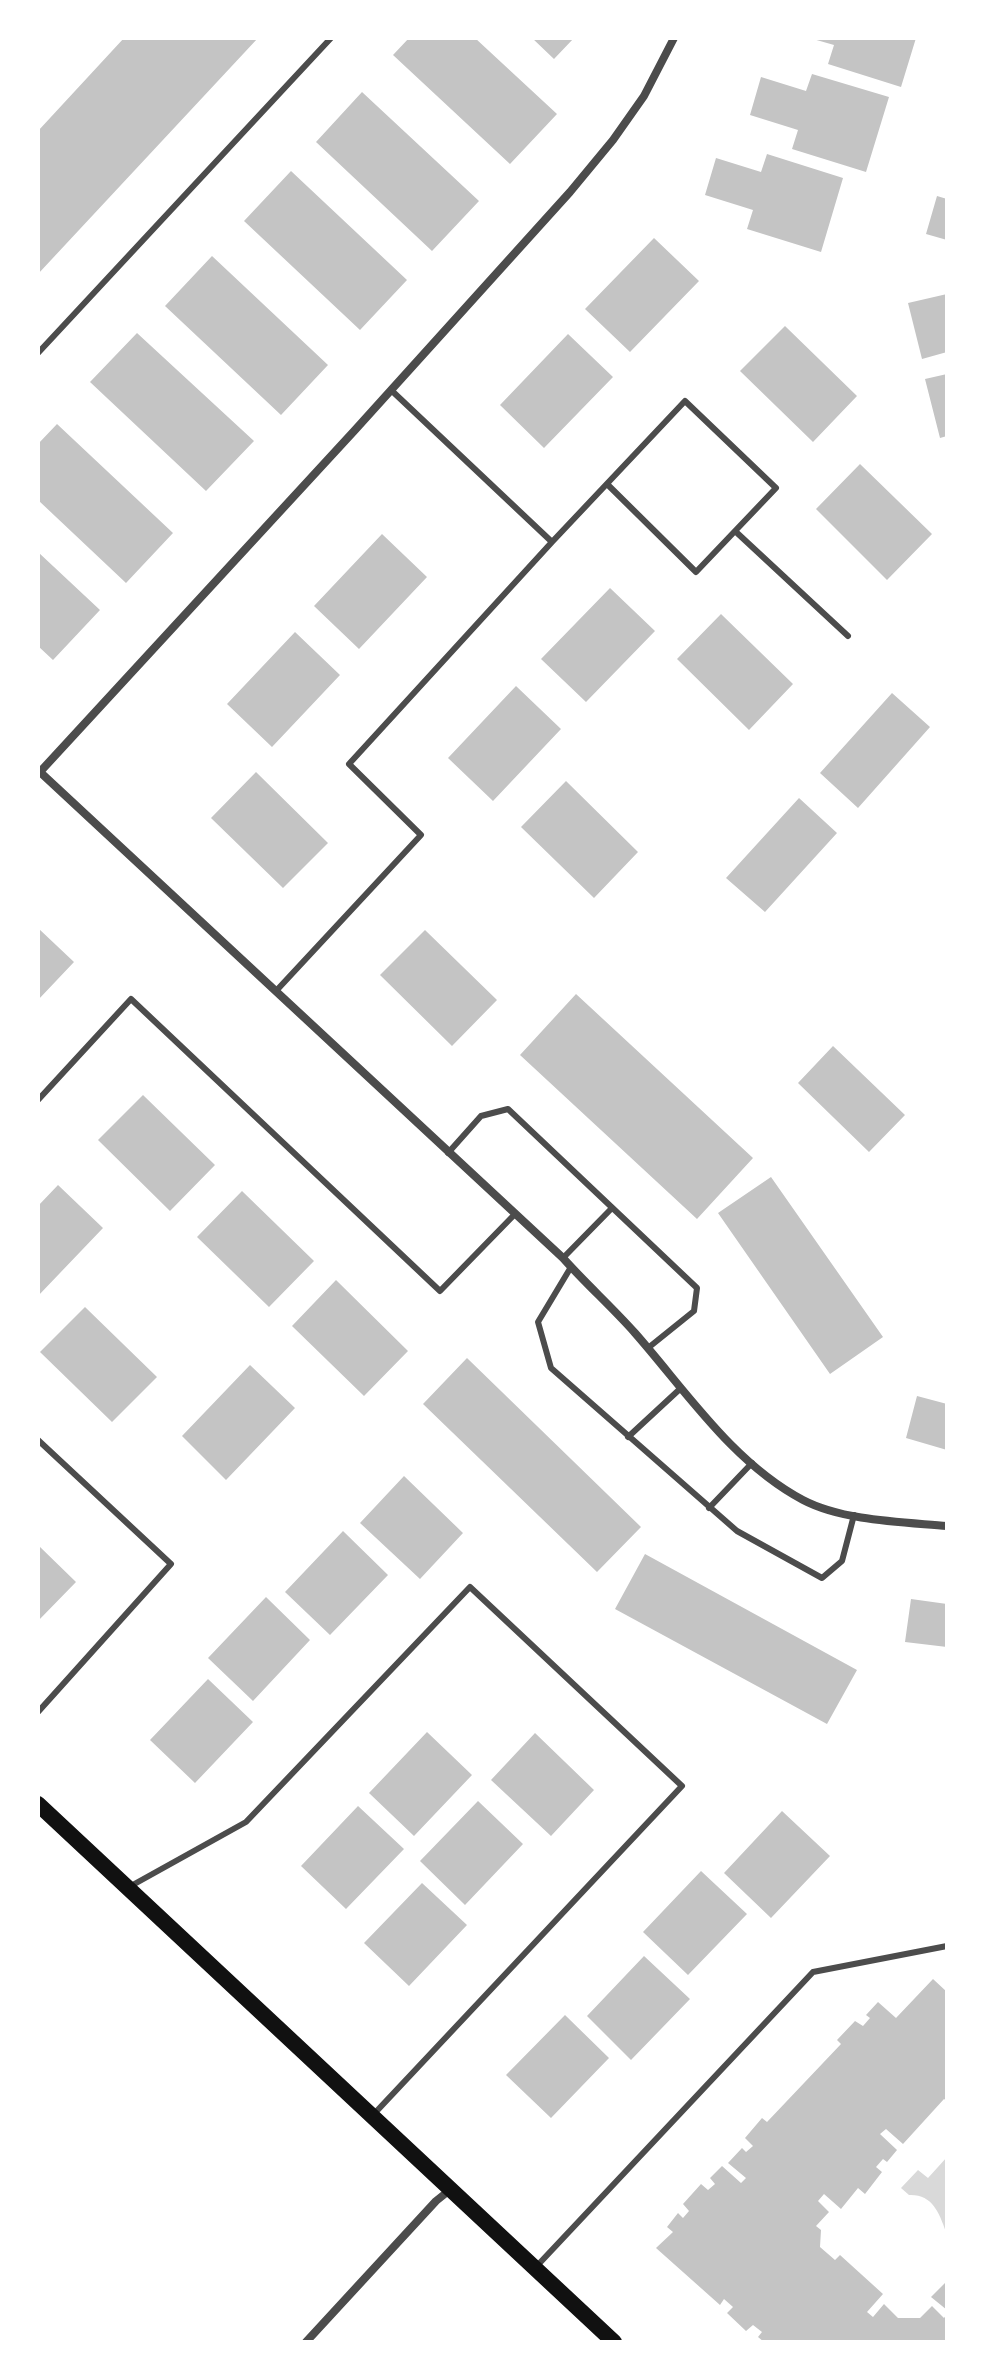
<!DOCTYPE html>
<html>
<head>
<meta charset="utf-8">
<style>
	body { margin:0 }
	#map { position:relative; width:985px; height:2380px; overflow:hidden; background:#fff; font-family:Merriweather,serif }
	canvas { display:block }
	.frame { position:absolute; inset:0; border:40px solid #fff; pointer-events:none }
</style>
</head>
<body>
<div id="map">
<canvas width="985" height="2380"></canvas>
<div class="frame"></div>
</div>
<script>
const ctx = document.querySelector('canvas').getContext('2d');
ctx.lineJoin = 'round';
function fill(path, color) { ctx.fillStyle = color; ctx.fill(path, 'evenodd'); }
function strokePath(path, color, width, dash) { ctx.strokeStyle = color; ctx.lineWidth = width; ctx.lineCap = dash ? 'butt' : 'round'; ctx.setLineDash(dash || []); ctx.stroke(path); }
fill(new Path2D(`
	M947,2157v74l-1,1c-7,-20 -14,-38 -37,-37l-8,-7 17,-18 10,8z`), '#d9d9d9');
fill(new Path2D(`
	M124,38h134l-220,236v-143z
	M409,38h66l82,76 -47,50 -117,-109z
	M532,38h42l-20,21z
	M916,38l-15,49 -73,-23 6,-19 -21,-6z
	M812,74l77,23 -23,75 -74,-23 6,-19 -48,-15 11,-38 45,14z
	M362,92l117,109 -47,50 -116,-109z
	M767,154l76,24 -22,74 -74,-23 6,-19 -48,-15 11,-37 45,14z
	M291,171l116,109 -47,50 -116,-109z
	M937,196l10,3v41l-21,-6z
	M654,238l45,43 -69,71 -45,-43z
	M212,256l116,109 -47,50 -116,-109z
	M947,294v58l-25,7 -14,-56z
	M785,326l72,70 -44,46 -73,-71z
	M137,333l117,108 -48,50 -116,-109z
	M568,334l45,43 -69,71 -44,-43z
	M947,374v62l-7,2 -15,-59z
	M57,424l116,109 -47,50 -88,-83v-56z
	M860,464l72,70 -45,46 -71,-71z
	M382,534l45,43 -68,72 -45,-43z
	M38,552l62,58 -47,50 -15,-14z
	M610,588l45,43 -69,71 -45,-43z
	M721,614l72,70 -44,46 -72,-71z
	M295,632l45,43 -68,72 -45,-43z
	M516,686l45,43 -68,72 -45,-43z
	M892,693l38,34 -72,81 -38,-35z
	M256,772l72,71 -45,45 -72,-70z
	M566,781l72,71 -44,46 -73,-71z
	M799,798l38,35 -72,79 -39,-34z
	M38,928l36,34 -36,38z
	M425,930l72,70 -45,46 -72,-71z
	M576,994l177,164 -56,61 -177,-164z
	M833,1046l72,69 -36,37 -71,-69z
	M143,1095l72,70 -45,46 -72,-71z
	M771,1177l112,160 -53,37 -112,-161z
	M58,1185l45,43 -65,68v-90z
	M242,1191l72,70 -45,46 -72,-70z
	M336,1280l72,71 -44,45 -72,-70z
	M85,1307l72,70 -45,45 -72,-70z
	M467,1358l174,169 -44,45 -174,-168z
	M250,1365l45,43 -69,72 -44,-44z
	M917,1396l30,8v46l-41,-12z
	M404,1476l59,57 -43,46 -60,-56z
	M343,1531l45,44 -58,60 -45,-43z
	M38,1545l38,37 -38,39z
	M645,1554l212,116 -30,54 -212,-115z
	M266,1597l44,43 -57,61 -45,-43z
	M911,1599l36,5v43l-42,-5z
	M208,1679l45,43 -58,61 -45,-43z
	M427,1732l45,43 -58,61 -45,-43z
	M535,1733l59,57 -43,46 -60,-56z
	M478,1801l45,43 -58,61 -45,-44z
	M358,1806l46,43 -58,60 -45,-43z
	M782,1811l48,45 -59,62 -47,-45z
	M701,1871l46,43 -59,61 -45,-43z
	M422,1883l45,42 -58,61 -45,-43z
	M644,1956l46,43 -59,61 -44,-44z
	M933,1979l14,13v109l-3,-2 -41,45 -17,-15 -6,5 17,16 -10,12 -4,-3 -7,8 6,5 -17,22 -7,-6 -17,21 -17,-15 -6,7 11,11 -13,14 5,4 -1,17 15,13 5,-5 43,39 -16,18 6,5 11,-13 14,14h22l12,-12 12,12 3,-4v28h-183l-6,-5 4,-5 -9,-7 -7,6 -19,-18 6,-6 -9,-8 -4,6 -64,-57 17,-16 -6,-5 11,-14 5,5 6,-7 -6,-7 18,-20 7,6 7,-6 -5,-6 12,-12 19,17 5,-5 -18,-15 14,-15 4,4 7,-6 -8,-8 17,-20 5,4 74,-78 -4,-4 18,-19 8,5 7,-8 -4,-3 12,-13 18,16z
	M565,2015l44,43 -58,60 -45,-43z
	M947,2281v29l-16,-13z`), '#c4c4c4');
strokePath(new Path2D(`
	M38,353l293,-315
	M735,531l113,105
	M552,542l133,-141 91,87 -80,84 -89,-88
	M276,991l145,-156 -72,-71 203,-222 -161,-152
	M38,1100l93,-101 309,292 75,-77
	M448,1153l33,-37 27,-7 189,179 -3,23 -46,37
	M563,1258l49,-50
	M571,1267l-33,55 13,46 186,163 85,47 20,-17 12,-46
	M628,1437l53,-49
	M38,1440l133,124 -133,148
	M709,1508l43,-45
	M129,1887l117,-65 224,-235 212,199 -309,329
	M535,2268l278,-296 134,-26`), '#4c4c4c', 6);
strokePath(new Path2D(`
	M40,772l523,486c23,26 49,49 72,75 51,58 98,130 168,167 40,21 100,22 144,26
	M39,773l316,-343 215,-238 43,-52 31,-44 30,-58
	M306,2342l130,-141 15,-12`), '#4c4c4c', 8);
strokePath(new Path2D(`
	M38,1804l576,538`), '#111', 16);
</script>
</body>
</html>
